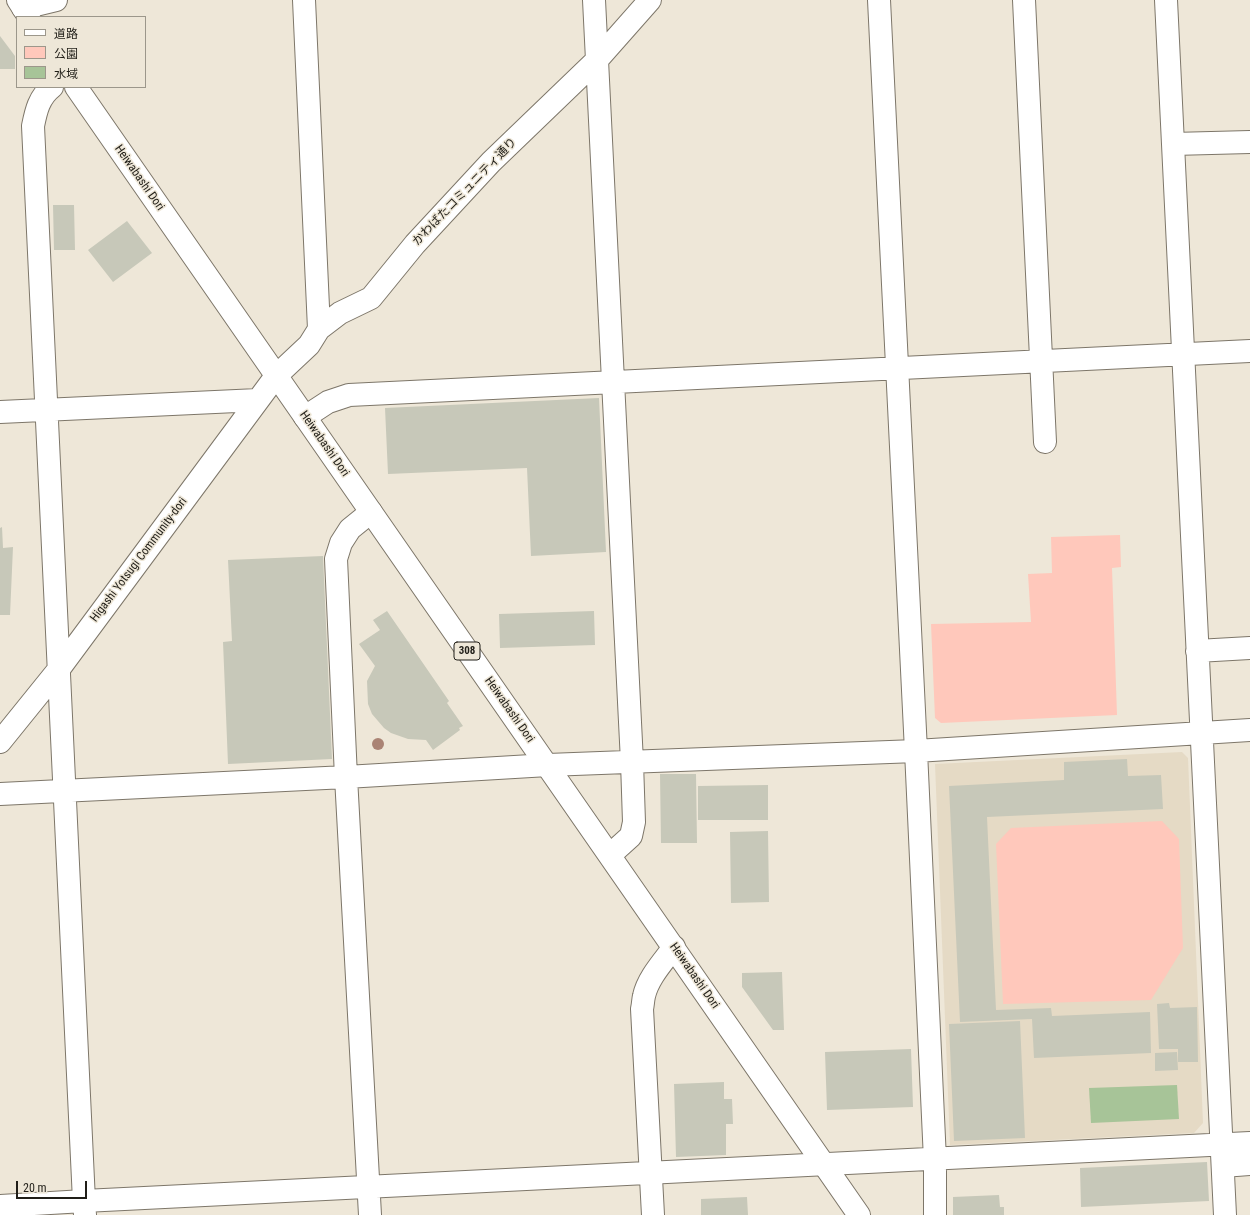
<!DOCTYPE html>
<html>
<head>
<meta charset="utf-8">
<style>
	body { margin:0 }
	#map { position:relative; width:1250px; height:1215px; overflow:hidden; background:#eee7d8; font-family:"Roboto Condensed","Noto Sans JP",sans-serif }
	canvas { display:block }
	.legend { position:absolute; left:16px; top:16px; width:130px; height:72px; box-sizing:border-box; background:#eee7d8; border:1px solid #9c978b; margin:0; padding:5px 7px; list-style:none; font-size:12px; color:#201e18 }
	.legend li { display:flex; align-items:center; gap:8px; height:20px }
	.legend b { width:20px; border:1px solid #9c978b }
	.scale { position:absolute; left:16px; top:1181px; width:71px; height:18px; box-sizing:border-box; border:2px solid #201e18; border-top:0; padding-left:5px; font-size:12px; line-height:14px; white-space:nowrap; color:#201e18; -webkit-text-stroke:3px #eee7d8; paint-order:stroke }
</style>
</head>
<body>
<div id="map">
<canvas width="1250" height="1215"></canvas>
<ul class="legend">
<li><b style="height:5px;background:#fff"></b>道路</li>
<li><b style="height:11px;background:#ffc8bb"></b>公園</li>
<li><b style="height:11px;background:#a7c498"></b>水域</li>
</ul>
<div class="scale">20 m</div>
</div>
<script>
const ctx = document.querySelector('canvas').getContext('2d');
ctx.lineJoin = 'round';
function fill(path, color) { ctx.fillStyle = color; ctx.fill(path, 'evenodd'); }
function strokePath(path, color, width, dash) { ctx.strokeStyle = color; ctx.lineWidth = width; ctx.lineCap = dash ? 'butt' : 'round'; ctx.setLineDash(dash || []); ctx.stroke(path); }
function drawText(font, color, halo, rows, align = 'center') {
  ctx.font = font + ' "Roboto Condensed","Noto Sans JP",sans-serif'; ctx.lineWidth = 3; ctx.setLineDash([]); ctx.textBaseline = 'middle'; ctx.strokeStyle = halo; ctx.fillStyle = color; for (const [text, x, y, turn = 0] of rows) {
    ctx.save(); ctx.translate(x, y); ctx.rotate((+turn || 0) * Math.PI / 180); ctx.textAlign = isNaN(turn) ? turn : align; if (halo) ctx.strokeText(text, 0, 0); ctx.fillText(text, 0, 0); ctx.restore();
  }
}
fill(new Path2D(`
	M1182,752l6,6 15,365 -9,10 -244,12 -15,-381z`), '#e5dac5');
fill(new Path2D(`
	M1120,535l1,32 -9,1 5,147 -176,8 -6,-5 -4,-94 100,-2 -3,-48 24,-1 -1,-36z
	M1162,821l17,18 4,109 -32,52 -148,4 -7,-160 15,-16z`), '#ffc8bb');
fill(new Path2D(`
	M1177,1085l2,34 -88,4 -2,-35z`), '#a7c498');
fill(new Path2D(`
	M0,36l15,20v13h-15z
	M53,205h21l1,45h-21z
	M127,221l25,32 -39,29 -25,-32z
	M599,398l7,154 -75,4 -4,-88 -139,6 -3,-66z
	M2,527l1,21 10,-1 -3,68h-10v-87z
	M323,556l9,203 -104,5 -5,-122 9,-1 -4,-81z
	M387,611l62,90 -2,2 16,23 -4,2 1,2 -27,20 -7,-10 -18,-1 -17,-6 -7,-5 -12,-14 -4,-10 -1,-23 8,-15 -16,-22 21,-14 -7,-10z
	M594,611l1,34 -95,3 -1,-34z
	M1127,759l1,17 33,-1 2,34 -176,8 9,193 55,-2 1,8 98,-4 1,41 -117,5 -2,-39 -72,3 -11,-236 115,-6v-18z
	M660,774h36l1,69h-36z
	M768,785v35h-70v-34z
	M768,831l1,71 -38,1 -1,-71z
	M782,972l2,58h-11l-31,-43v-14z
	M1169,1003l1,5 27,-1 1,55h-20v-13h-19l-2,-45z
	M1020,1021l5,117 -71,3 -5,-117z
	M911,1049l2,58 -86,3 -2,-58z
	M1177,1052l1,18 -23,1v-18z
	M724,1082v17h8l1,25h-7v31l-50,2 -2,-73z
	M1207,1162l2,39 -128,6 -1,-39z
	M999,1195l1,12h4v8h-51v-18z
	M747,1197l1,18h-47v-16z`), '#c7c8b9');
const minor = new Path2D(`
	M304,0l15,329
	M594,0l38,762 2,60 -3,14 -21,19
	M879,0l37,751 19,409v55
	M1024,0l21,442
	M1166,0c20,405 39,810 59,1215
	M23,8l33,-8
	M52,87c-13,10 -16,24 -19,39l51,1075 1166,-58
	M1173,144l77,-2
	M0,412l258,-12
	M305,417l23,-15 21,-7 901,-44
	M1197,651l53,-3
	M0,742l59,-73 217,-293 33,-31 10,-16 21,-16 31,-15 44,-54 76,-82 106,-102 53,-60
	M0,794l346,-17 202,-12 368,-14 334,-21
	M1223,1166l27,-2
	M0,1206l84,-5 1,14
	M370,1215l-24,-438 -10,-218 5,-16 9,-14 21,-17
	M653,1215l-11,-206c1,-4 1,-9 2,-13 4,-18 19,-34 30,-49`);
const major = new Path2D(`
	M18,0l11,17
	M76,87l783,1128`);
strokePath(minor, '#7d7669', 24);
strokePath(major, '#7d7669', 24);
strokePath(minor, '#fff', 22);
strokePath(major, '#fff', 22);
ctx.fillStyle = '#aa8374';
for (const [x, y] of [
	[378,744]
]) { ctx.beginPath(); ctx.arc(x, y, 6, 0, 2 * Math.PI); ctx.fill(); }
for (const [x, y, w] of [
	[467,651,26]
]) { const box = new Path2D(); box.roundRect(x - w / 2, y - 9, w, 18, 3); ctx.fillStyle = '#eee7d8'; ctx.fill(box); strokePath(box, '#201e18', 1); }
drawText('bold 11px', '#201e18', null, [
	["308",467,651]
]);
drawText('12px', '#201e18', '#eee7d8', [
	["Heiwabashi Dori",139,178,55],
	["かわばたコミュニティ通り",465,192,-46],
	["Heiwabashi Dori",324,444,55],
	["Higashi Yotsugi Community-dori",139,560,-53],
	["Heiwabashi Dori",509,710,55],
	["Heiwabashi Dori",694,976,55]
]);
</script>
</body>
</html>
